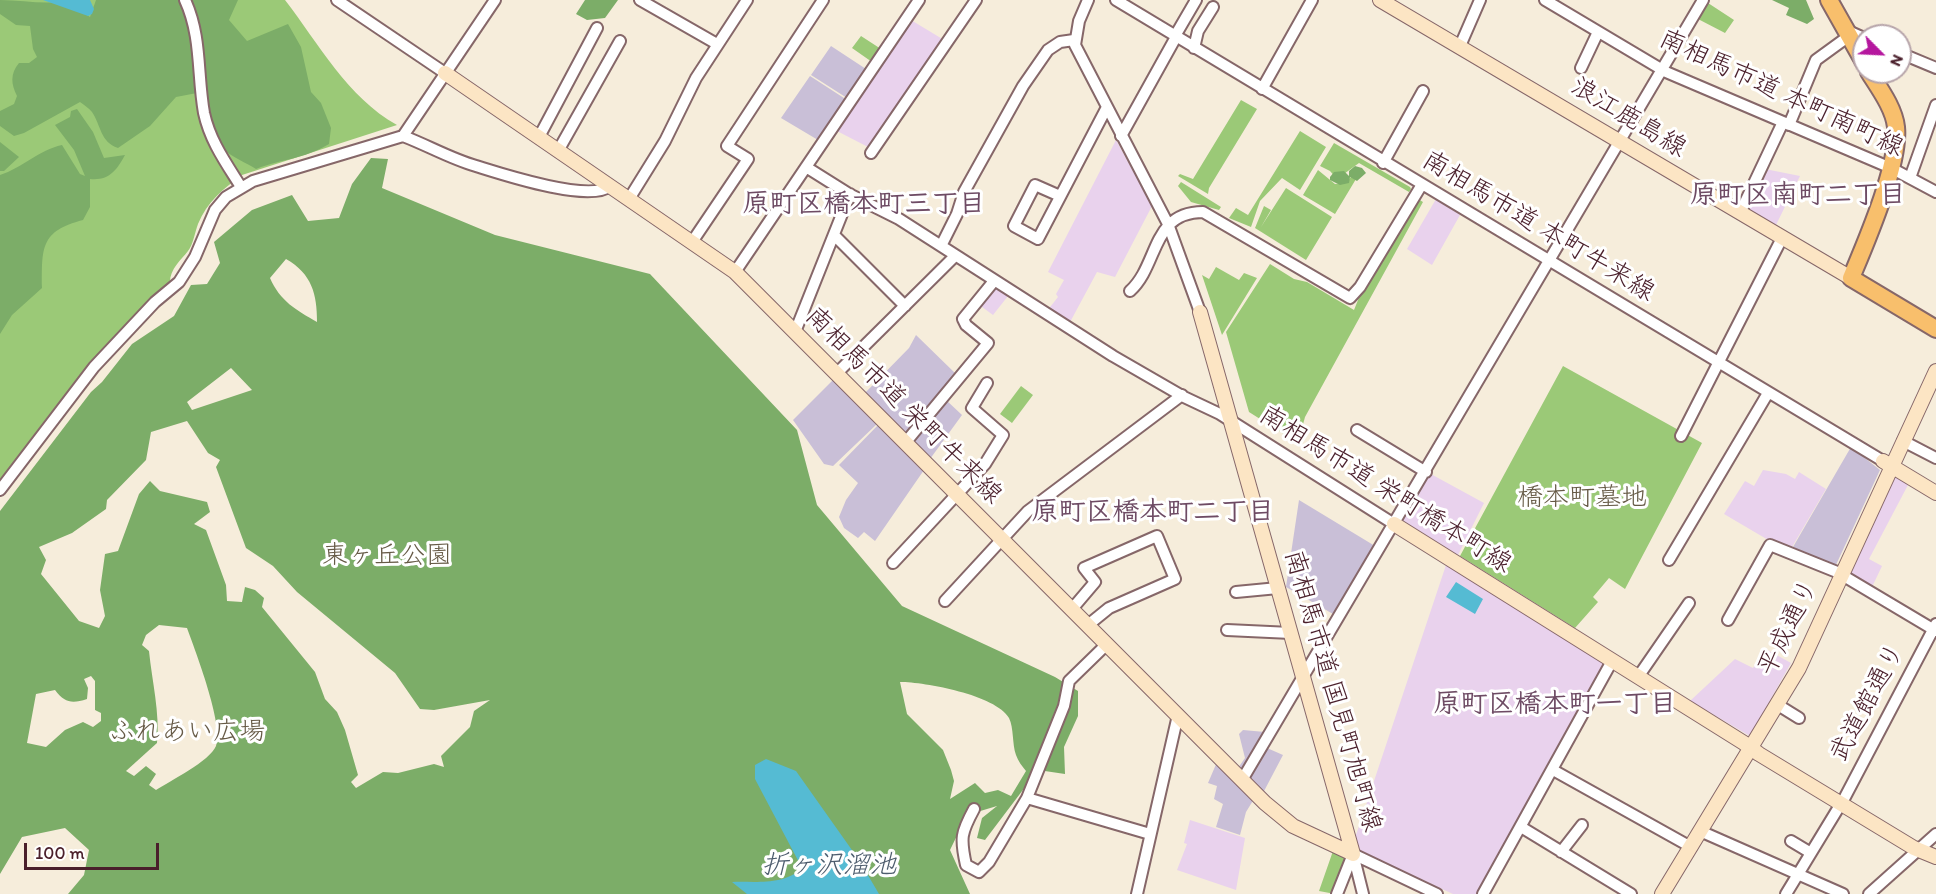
<!DOCTYPE html>
<html>
<head>
<meta charset="utf-8">
<style>
	body { margin:0 }
	#map { position:relative; width:1936px; height:894px; overflow:hidden; background:#f6eddb; font-family:Itim,sans-serif }
	canvas { display:block }
	.north { position:absolute; left:1852px; top:24px; width:60px; height:60px; box-sizing:border-box; background:#fff; border:2px solid #b7a5aa; border-radius:50%; rotate:114deg; font-size:16px; font-weight:700; line-height:24px; text-align:center; color:#4a1f2b }
	.north::after { content:''; display:block; margin:auto; width:21px; height:27px; background:#b5179e; clip-path:polygon(50% 0,100% 100%,50% 72%,0 100%) }
	.scale { position:absolute; left:24px; top:843px; width:135px; height:27px; box-sizing:border-box; border:3px solid #4a1f2b; border-top:0; padding-left:8px; font-size:18px; line-height:21px; white-space:nowrap; color:#4a1f2b; -webkit-text-stroke:4px #fff; paint-order:stroke }
</style>
</head>
<body>
<div id="map">
<canvas width="1936" height="894"></canvas>
<div class="north">N</div>
<div class="scale">100 m</div>
</div>
<script>
const ctx = document.querySelector('canvas').getContext('2d');
ctx.lineJoin = 'round';
function fill(path, color) { ctx.fillStyle = color; ctx.fill(path, 'evenodd'); }
function strokePath(path, color, width, dash) { ctx.strokeStyle = color; ctx.lineWidth = width; ctx.lineCap = dash ? 'butt' : 'round'; ctx.setLineDash(dash || []); ctx.stroke(path); }
function drawText(font, color, halo, rows, align = 'center') {
  ctx.font = font + ' Itim,"Klee One",sans-serif'; ctx.lineWidth = 6; ctx.setLineDash([]); ctx.textBaseline = 'middle'; ctx.strokeStyle = halo; ctx.fillStyle = color; for (const [text, x, y, turn = 0] of rows) {
    ctx.save(); ctx.translate(x, y); ctx.rotate((+turn || 0) * Math.PI / 180); ctx.textAlign = isNaN(turn) ? turn : align; if (halo) ctx.strokeText(text, 0, 0); ctx.fillText(text, 0, 0); ctx.restore();
  }
}
fill(new Path2D(`
	M911,20l33,20 -74,108 -35,-18z
	M1116,140l36,66 -37,71 -18,-5 -28,52 -22,-13 11,-14 -2,-3 8,-14 -16,-8z
	M1765,169l35,7 -24,49 -31,-18z
	M1436,199l24,16 -28,50 -25,-16z
	M994,286l14,10 -15,19 -15,-11z
	M1763,470l23,4 9,5 4,-7 27,17 -34,58 -17,-3 -51,-30 21,-33 9,5z
	M1429,473l55,30 -26,52 -56,-35z
	M1895,474l14,9 -40,76 13,7 -10,21 -22,-13z
	M1446,565l157,97 1,4 -126,228h-25l-94,-43 -4,-13z
	M1764,648l27,15 -41,73 -60,-35 45,-42 18,9z
	M1190,820l55,18 -9,52 -59,-20 10,-26 -3,-1z`), '#e9d2ed');
fill(new Path2D(`
	M831,46l35,23 -19,29 -36,-23z
	M810,76l37,24 -29,40 -37,-22z
	M916,335l40,39 -49,62 -43,-42 45,-46z
	M834,379l44,44 -45,43 -9,-2 -31,-44z
	M945,399l17,16 -32,44 -19,-20z
	M879,424l45,46 -49,71 -11,-9 -6,6 -14,-10 -5,-11 7,-17 12,-17 -19,-18z
	M1851,447l29,23 -45,97 -42,-20z
	M1299,500l76,46 -42,68 -47,-27z
	M1243,730l22,2 -23,38 -4,-2 7,-10 -6,-24z
	M1267,748l16,7 -20,38 -13,-15z
	M1217,762l37,37 -8,13 -6,23 -24,-8 7,-23 -9,-5 3,-13 -9,-3z`), '#c9bfd7');
fill(new Path2D(`
	M0,0h285c34,44 62,97 112,125l-155,50c-19,14 -35,27 -44,49 -3,8 -5,21 -10,27 -7,9 -18,18 -18,31 -67,57 -117,129 -170,198z
	M1708,3l26,17 -9,13 -27,-14z
	M861,36l20,13 -9,13 -20,-14z
	M1241,100l16,9 -48,79 -1,6 -30,-18 2,-2 13,5z
	M1300,131l26,16 -26,43 -18,-12 -22,23 -9,26 -22,-9 7,-10 12,7z
	M1334,143l76,44 1,2 -2,3 -50,-29 -22,16 -7,-8 -10,-5z
	M1318,170l17,14 10,-1 11,-11 3,2 -24,40 -32,-19z
	M1181,182l40,25 -2,3 -28,-8 -13,-16z
	M1286,188l46,29 -26,43 -51,-32 9,-22 7,4 -10,17z
	M1418,199l5,3 -118,215 -7,26 -49,-31 -23,-80 44,-68 24,15 13,3 47,28 8,-20z
	M1216,267l23,13 5,-7 13,5 -35,57 -20,-60 7,4z
	M1563,366l139,77 -77,146 -16,-11 -16,19 5,5 -23,26 -115,-72z
	M1021,386l12,9 -21,28 -12,-9z
	M1333,851l14,9 -12,34 -16,-3z`), '#9bc977');
fill(new Path2D(`
	M0,0c23,0 44,5 66,1l24,16 6,-17h84l12,27 5,66 -21,4 -26,29 -32,22c-18,-6 -17,-23 -26,-36 -3,-4 -8,-7 -12,-10l-56,31 -10,3 -14,-10v-15l14,-7 3,-8c-6,-12 -7,-22 2,-33h10l8,-6 -4,-8 -3,-23 -14,-1 -16,-11z
	M189,0h49l-9,20 18,21 41,-17 13,23 10,45 10,11 10,25 -2,16c-27,16 -45,14 -73,25 -9,-6 -25,-12 -32,-20 -24,-29 -29,-110 -35,-149z
	M585,0h33l-13,18 -18,2 -11,-6z
	M1772,0h34l8,19 -7,5 -21,-9 3,-7z
	M77,109l16,23 11,26 21,-3c-8,15 -16,26 -35,24v28l-7,13c-43,11 -41,28 -41,68l-30,27 -12,19v-159c22,-7 39,-25 62,-30l18,29 5,2 -11,-26 -19,-25 15,-8 1,-6z
	M0,142l19,15 -15,14h-4z
	M371,158l17,1 -6,29 113,47 155,39 147,156 20,75 85,101 153,71 23,14v25l-14,31 1,27 -27,-4 -53,70 -8,-2 5,-20 15,-12 -30,9 -17,35 20,44h-126l-39,-27 -5,7 -39,20h-693l16,-19 5,-25 -24,-22 -43,9 -22,37v-363l91,-119 11,-10 30,-38 42,-28 17,-31 16,-1 13,-21 -6,-21 38,-32 40,-15 16,26 31,-3 13,-34zM286,259c26,15 31,35 31,63 -21,-12 -37,-21 -47,-44zM231,368l21,22 -60,20 -5,-8zM187,421l21,32 12,7 -4,7 30,81 27,18 24,26 98,81 25,36 14,1 56,-10 -16,11 -4,16 -29,29 3,11 -10,-3 -36,9 -15,-1 -27,16 -5,-6 7,-7 -13,-45 -8,-18 -12,-13 -10,-27 -53,-65 2,-9 -9,-8 -10,-3 -3,15 -15,-1 -1,-16 -20,-55 -12,-6 16,-12 -3,-10 -47,-11 -10,-10 -11,13 -21,57 -13,3 -5,36 5,26 -6,12 -20,-7 -38,-47 5,-14 -7,-13 33,-14 34,-24 1,-9 39,-40 5,-28zM159,625l28,3c8,22 37,97 29,118 -6,15 -46,35 -60,44l-7,-5 7,-11 -10,-8 -12,10 -8,-5 31,-28c3,-31 -5,-61 -8,-92l-7,-6 4,-10zM91,676l4,5v29l6,3v8l-8,6 -10,-5 -18,8 -19,17 -19,-4 9,-49 19,-4c10,13 17,14 32,9l1,-11 -4,-9zM900,682c25,0 96,13 109,36 5,10 3,26 7,37 2,6 6,11 10,16l-15,25 -13,-6 -13,3 -10,-10 -25,16 4,-18 -3,-11 -8,-20 -36,-36z
	M1355,166l7,2 4,5 -9,8 -7,-4 -1,6 -9,2 -10,-5v-3l4,-5 10,-1 5,5v-5z`), '#7cad68');
fill(new Path2D(`
	M43,0h47l4,9 -2,5 -4,2z
	M1456,582l27,17 -8,15 -29,-17z
	M766,759l30,12 63,89 20,34h-132l-15,-12c24,-1 51,4 70,-14l-47,-89v-14z`), '#55bbd3');
const street = new Path2D(`
	M185,0c17,37 12,74 19,113 6,28 22,50 37,74
	M337,0l108,73
	M640,0l77,44
	M1088,0l-9,21 -4,24 93,179 32,88
	M1116,0l767,461
	M1545,0l121,72 225,96 45,24
	M1846,30l18,8
	M1175,36l21,-36
	M1460,46l20,-46
	M1194,48l4,-17 15,-24
	M1900,53l36,15
	M1581,68l17,-36
	M1262,89l50,-89
	M1789,125l27,-65 33,-24
	M403,136c24,9 48,23 73,30 26,8 113,37 134,20
	M1121,136l55,-99
	M539,137l58,-109
	M558,151l62,-110
	M871,153l105,-153
	M1383,163l40,-72
	M806,167l43,27 50,25 214,137 71,41 36,17 174,110
	M1910,178l26,-73
	M1060,196l-25,-11 -21,41 24,13 68,-130
	M629,199l36,-58 31,-63 51,-78
	M1740,213l43,-91
	M835,236l70,70
	M692,242l56,-83 -21,-13 96,-146
	M941,246l16,-32 7,-22 59,-106 25,-36 12,-8 14,-2
	M735,272l184,-272
	M1130,291c29,-26 21,-79 73,-79l147,86 10,-11 61,-101
	M795,332l55,-138
	M836,374l119,-118
	M1357,430l69,42
	M1681,436l101,-198
	M1903,441l33,17
	M905,443l83,-100 -22,-18 -3,-6 31,-38
	M0,490l94,-123 61,-65 24,-20 16,-25 20,-47 11,-13 27,-16 150,-45 92,-136
	M1669,560l99,-167
	M893,563l92,-99 18,-29 -31,-27 15,-25
	M1236,592l42,-4
	M945,601l83,-90 154,-116
	M1072,609l23,-27 -11,-14 73,-32 18,43 -66,29 -21,17
	M1728,620l42,-75 67,27 99,59
	M1227,630l64,3
	M1107,644l-38,37 -5,25 -37,92 123,36
	M1638,677l51,-74
	M1778,705l21,13
	M1553,770l138,77
	M1242,780l461,-780
	M974,809c-13,24 -14,29 -8,56l13,7 10,-10 38,-64
	M1521,827l110,67
	M1700,831l143,63
	M1791,841l20,12
	M1561,852l21,-27
	M1353,854l84,40
	M1353,854l10,40
	M1137,894l41,-179
	M1337,894l16,-40
	M1483,894l129,-233
	M1786,894l59,-97 91,-173
	M1869,894l67,-60`);
const secondary = new Path2D(`
	M1380,0l471,278
	M445,73l290,199 530,531 28,23 60,28
	M1200,312l153,542
	M1883,461l53,32
	M1394,524l350,219 15,11 155,94 22,9
	M1662,894l137,-226 137,-297`);
const primary = new Path2D(`
	M1829,0l35,62
	M1869,72c10,16 25,36 27,55 4,37 -30,115 -45,151l85,51`);
strokePath(street, '#866769', 14);
strokePath(secondary, '#866769', 16);
strokePath(primary, '#866769', 20);
strokePath(street, '#fff', 10);
strokePath(secondary, '#fce5c4', 14);
strokePath(primary, '#f8bf6c', 16);
drawText('26px', '#4a1f2b', '#fff', [
	["南相馬市道 本町南町線",1781,94,25],
	["浪江鹿島線",1628,118,31],
	["南相馬市道 本町牛来線",1538,227,31],
	["南相馬市道 栄町牛来線",903,406,45],
	["南相馬市道 栄町橋本町線",1385,490,32],
	["平成通り",1789,628,-64],
	["南相馬市道 国見町旭町線",1332,691,74],
	["武道館通り",1868,703,-62]
]);
drawText('26px', '#665a46', '#fff', [
	["橋本町墓地",1582,498],
	["東ヶ丘公園",387,556],
	["ふれあい広場",187,732]
]);
drawText('bold 27px', '#6e4b64', '#fff', [
	["原町区南町二丁目",1798,196],
	["原町区橋本町三丁目",864,205],
	["原町区橋本町二丁目",1153,513],
	["原町区橋本町一丁目",1555,705]
]);
drawText('italic 27px', '#4e5d6e', '#fff', [
	["折ヶ沢溜池",829,866]
]);
</script>
</body>
</html>
